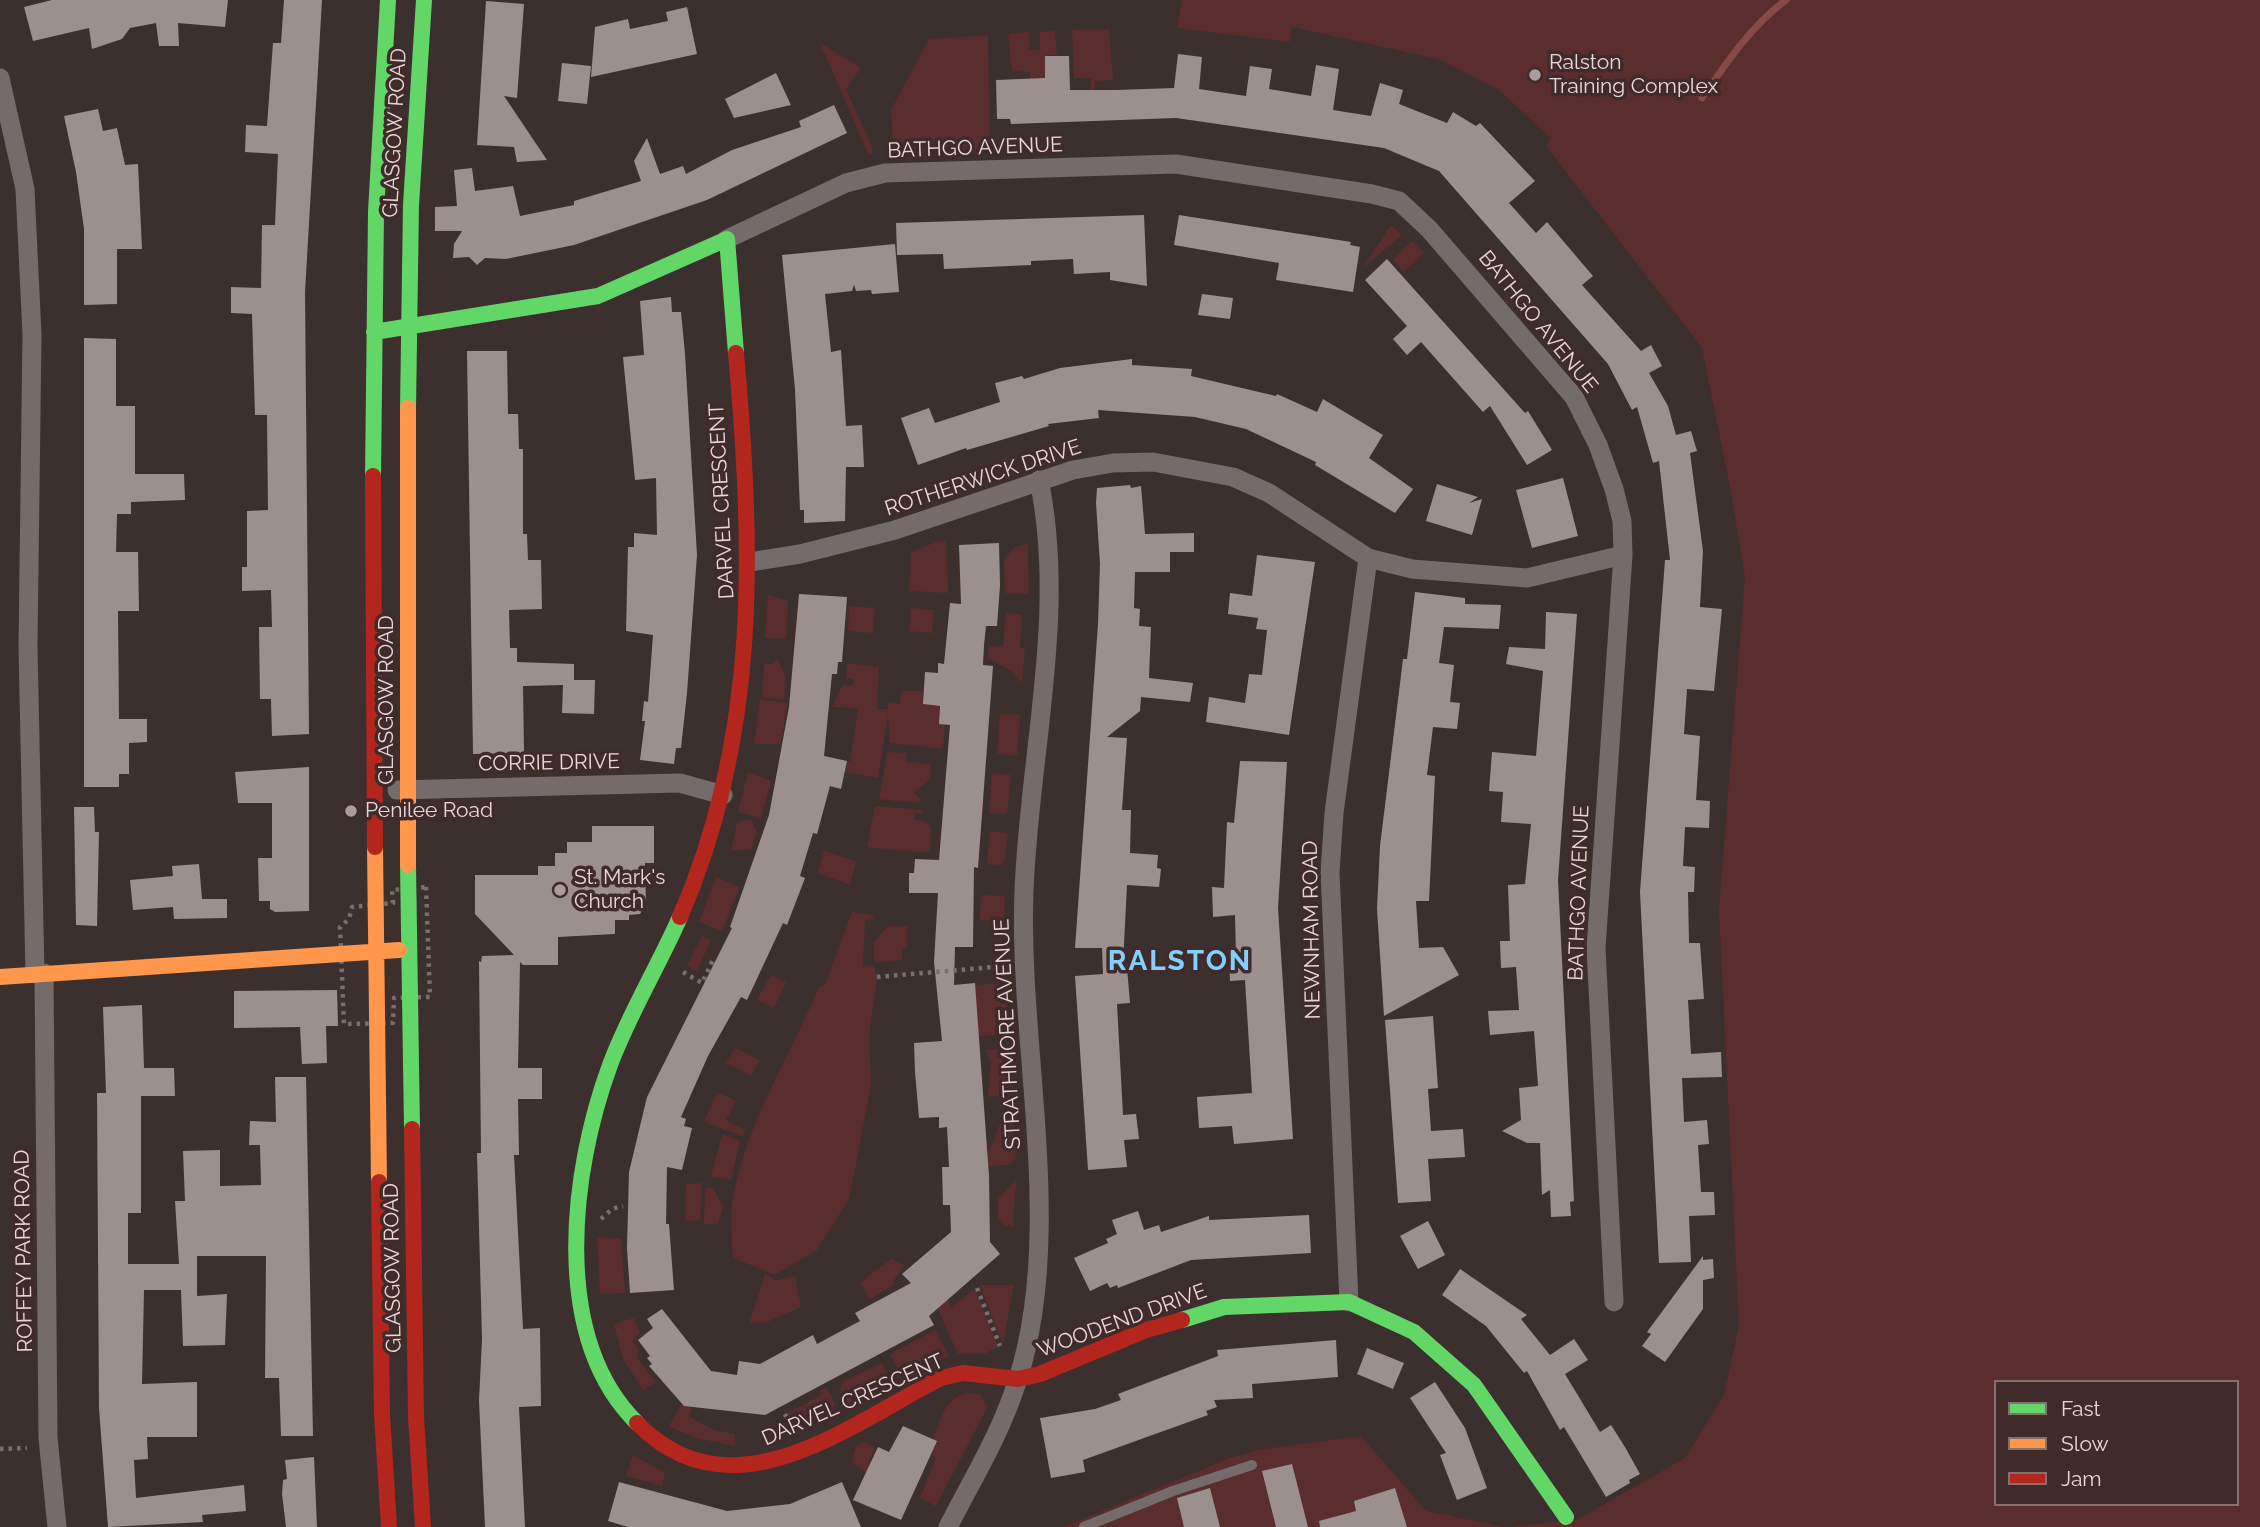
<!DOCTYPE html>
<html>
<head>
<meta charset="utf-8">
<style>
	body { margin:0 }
	#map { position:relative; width:2260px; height:1527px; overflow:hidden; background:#3c302f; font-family:Raleway,sans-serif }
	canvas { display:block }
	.legend { position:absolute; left:1994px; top:1380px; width:245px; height:126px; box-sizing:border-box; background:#412b2a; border:2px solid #83706f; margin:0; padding:9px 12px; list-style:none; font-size:21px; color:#e7d8d7 }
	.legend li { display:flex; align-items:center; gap:14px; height:35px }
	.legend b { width:35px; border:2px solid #83706f }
</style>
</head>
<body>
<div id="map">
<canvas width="2260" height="1527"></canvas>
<ul class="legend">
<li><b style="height:9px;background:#63d668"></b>Fast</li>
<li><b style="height:9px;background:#ff974d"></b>Slow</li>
<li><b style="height:9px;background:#b3261e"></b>Jam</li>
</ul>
</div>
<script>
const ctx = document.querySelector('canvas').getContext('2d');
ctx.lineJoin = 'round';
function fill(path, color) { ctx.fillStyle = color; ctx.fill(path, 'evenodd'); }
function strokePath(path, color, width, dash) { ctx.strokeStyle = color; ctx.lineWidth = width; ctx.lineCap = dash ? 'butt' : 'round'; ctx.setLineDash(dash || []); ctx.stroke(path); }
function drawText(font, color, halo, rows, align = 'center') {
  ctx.font = font + ' Raleway,sans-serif'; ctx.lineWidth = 7; ctx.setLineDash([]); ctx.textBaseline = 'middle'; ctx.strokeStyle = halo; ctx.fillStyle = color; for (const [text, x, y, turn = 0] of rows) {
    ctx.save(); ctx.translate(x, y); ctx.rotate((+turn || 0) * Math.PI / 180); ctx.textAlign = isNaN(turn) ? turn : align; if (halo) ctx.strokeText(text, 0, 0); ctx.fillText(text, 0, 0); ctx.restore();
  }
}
fill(new Path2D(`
	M1182,0h1078v1527h-750l68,-8 107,-61 39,-63 15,-69 -20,-417 26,-332 -13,-80 -30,-149 -156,-202 5,-8 -52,-48 -61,-31 -146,-32 -3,15 -112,-14zM1996,1382h241v122h-241z
	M1109,29l4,51 -18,1v8l-4,1v-12h-17l-2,-48z
	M1055,31l2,24h-12v26h-15v-9l-18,-1 -4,-37 21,-2v18h11v-18z
	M988,35l2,115 -96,3 -3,-43 38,-71z
	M820,43l41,25 -15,21 27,60 -2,5h-3z
	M1391,225l11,10 -40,34z
	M1412,241l12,12 -21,19 -10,-13z
	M939,541h7l2,52 -39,-2 2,-39z
	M1028,544l1,50 -24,-1 -1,-34 11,-12z
	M768,595l20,6 -2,38 -21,-1z
	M849,606l26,2 -2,25 -25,-2z
	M911,608l23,2 -2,23 -23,-2z
	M1006,613l16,2 -2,33 5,1 -3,34 -11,-12 -23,-13 1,-13 14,2z
	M778,659l8,20 -2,21 -22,-3 2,-34 7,2z
	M847,663l32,4 -2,42h11v-7l12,2 1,-13h22v13l16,2v17l6,1 -2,25 -53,-6 -2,-29 -10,64 -33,-6 2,-10h3l8,-54 -26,-1 11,-23 8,2 4,-4 -3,-4 -6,1z
	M760,699l27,4 -6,41h-27z
	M1000,714l20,1 -3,41 -20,-2z
	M887,752l20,1 -1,9 25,2 -1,15 -16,14 7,6 -2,4 -40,-4z
	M748,772l23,9 -10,37 -23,-6z
	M992,773l19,2 -4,39 -18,-1z
	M875,806l47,4 1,3h-8l-1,6 13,3 4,6 -1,22 -5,3 -58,-6z
	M743,820h8l6,12 -6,17 -20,2 6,-28z
	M990,831l18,2 -3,26 -4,6 -14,-1z
	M824,851l32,10 -6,24 -32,-12z
	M716,877l24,10 -18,44 -23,-9z
	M981,895l24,1 -1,25 -24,-1z
	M852,912l21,3 1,4 -9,1 -2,45 11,1 3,11 -8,59 2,50 -22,113 -32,51 -42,25 -42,-17c-1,-18 -3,-37 -1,-54 12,-78 57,-145 87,-217l6,-2z
	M888,926h19v22h-5v12l-28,2v-20z
	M702,936l9,4 -14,31 -10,-5z
	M771,975l15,7 -12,26 -17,-8z
	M1006,983l3,51 -31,2 -3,-51z
	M735,1048l25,12 -9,16 -25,-13z
	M1010,1048l3,47 -25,2 3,-35 -6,-12z
	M721,1094l15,7 -10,19 19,10 -3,6 -38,-14 11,-26z
	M1007,1113h7l2,45 -8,7 -31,2v-7c21,-11 16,-30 30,-47z
	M722,1134l18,7 -9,39 -20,-3z
	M1016,1180l-3,47 -5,-3 -2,3 -8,-9v-19z
	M702,1183l-2,37 -15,1 1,-37z
	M705,1188h8l10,19 -5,17h-14z
	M597,1237l24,2 4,54 -25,1z
	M891,1259l14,6 -12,16 1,4 -24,14 -10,-16z
	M765,1274l9,4v3l21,-5 6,31 -34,15 -18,2z
	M980,1285h34l-11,60z
	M928,1287l17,9 7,12 20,-18 4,2 22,55 -14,7h-26z
	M634,1318l6,15 -8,8 7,8 -2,9 19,24 -13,8 -20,-31 -9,-35z
	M935,1330l14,26 -48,19 -11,-21z
	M882,1363l9,19 -44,22 -7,-16 4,-7z
	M827,1388l8,16 -3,5 -37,20 -7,-16 32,-17v-6z
	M970,1393l10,1 7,11 -2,7 -49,94 -16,-8 16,-40 -6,-4 6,-13 -3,-2c9,-22 12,-43 37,-46z
	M683,1402l9,2 -3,13 25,13 20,4 2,12 -41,-8 -26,-12z
	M1361,1436l65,75 78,16h-440l166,-69 28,-8z
	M863,1442l12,5 -7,17 10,4 -4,9 -22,-14 4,-18z
	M633,1455l32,18 -3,13 -36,-10z`), '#592e2c');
strokePath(new Path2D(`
	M1702,98c25,-36 49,-72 84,-98`), '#864945', 7);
fill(new Path2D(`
	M52,0h176l-3,27 -47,-4 1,23h-20l-3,-23 -26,5 -8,11 -30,10 -3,-21 -56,13 -9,-34z
	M284,0h38l-17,292 4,442 -37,2 -1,-37h-11l-1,-72h13l-1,-37 -29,1v-24h5v-56l21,-1 -1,-95h-12l-3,-101 -21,-1v-26l30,1 1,-63h13l3,-71 -33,-2 1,-27 21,1 6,-83h8z
	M486,1l38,3 -7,94 -13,-2 43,64 -30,2 -3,-15 -37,-2z
	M687,7l10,47 -106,23 4,-50 33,-8 2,10 38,-8 -2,-9z
	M1178,54l24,3 -3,32 47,7 4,-30 22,3 -3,20 42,7 5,-31 23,4 -6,41 38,6 9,-33 23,7 -4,14 48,19 6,-11 23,14 4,-3 55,58 -26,22 27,30 11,-11 46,54 -11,9 59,66 10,-6 11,21 -13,7 19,33 8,29 15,-4 6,20 -7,2 13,98 -3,56 22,2 -8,82 -27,-2 -3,45 16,2 -4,64 14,1 -1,27 -24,-1 -2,39 12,1 -1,25h-6l1,51h11l4,56 -16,1 3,54 30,-2 1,25 -40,1 2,44 23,-2 2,24 -11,1 3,47h13l1,23 -26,1 2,46 -32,1 -19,-371 25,-332h5l-11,-99 -6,2 -16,-56 -5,3 -24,-46 -169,-193 -55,-23 -208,-30 -165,6 -1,-5h-13l-1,-39 49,-2v-22h24l1,34h47l57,-2z
	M562,63l29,3 -4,38 -29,-3z
	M776,73l15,32 -57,13 -9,-19z
	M834,105l13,28 -140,67 -133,45 -68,14 -21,-1 -8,7 -8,-8 -16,1 1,-14 8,-13h-27v-24l22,-1 -3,-36 18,-2 3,23 38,-5 7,30 54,-11v-4l67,-20 -7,-20 13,-23 13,36 23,-8 3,8 46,-24 69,-23 -2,-6z
	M98,109l5,22 14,-3 8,37 13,-1 4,85h-25v55l-33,1v-76l-8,-57 -12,-56z
	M1144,215l3,71 -37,-6v-8l-36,2 -1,-15 -42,2v4l-87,4 -1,-15 -46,1 -1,-32z
	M1179,215l172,27 -1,3 10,2 -7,45 -77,-12 3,-17 -105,-18z
	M895,244l4,48 -27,2 -1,-4 -15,1 -2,-6 -2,6 -27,3 6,58 10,-2 5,76 16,-1 2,42h-18l-1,54 -41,2v-13h-4l-5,-121 -13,-134z
	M1387,259l138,154 3,-2 24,39 -25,15 -37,-59 -7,6 -62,-70 -14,13 -14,-16 14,-13 -42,-46z
	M1202,294l31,4 -3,21 -32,-4z
	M671,297l1,15h9l4,42 12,201 -10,138 -6,55h-5l-2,16 -34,-4 5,-39h-3l2,-20 4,1 5,-67 -27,-4 2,-84h6v-14l23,2 -1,-57 -21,2 -12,-123 21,-2 -4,-54z
	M84,338l32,1v67h19v68h49l1,26 -54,2v12h-14l-1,38h22l1,59h-21l1,108h28v23l-18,1v31h-10v13h-35z
	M467,351h40l1,63h10l1,35h4v85h4l1,26h13l1,49 -33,1 1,38h7v14l57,2v16h21l-1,34 -32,-1 1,-28 -40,1 1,67 -51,1z
	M1132,359v6l60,4 -1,7 85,20 1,-2 40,18 6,-13 60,36 -14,23 44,31 -18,24 -80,-48 1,-3 -70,-33 -51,-12 -97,-7 1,8 -51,6 1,2 -82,24 -1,-2 -48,17 -17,-47 28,-10 6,15 65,-21 -5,-19 27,-7 2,3 36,-11z
	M1563,478l15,58 -46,12 -16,-58z
	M1437,484l41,13 -9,6 13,-4 -10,36 -46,-14z
	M1130,485l1,3 10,-2 4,48 49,-1v19h-24v20h-35l-1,36 6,1 -1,17 12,1 -2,51 44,5 -3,19 -49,-5 -1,14 -33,26 20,1 -5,72h9l-1,43 28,2 -1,13 4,1 -2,18 -32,-2 -4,79 4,4 3,35 -13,1 6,111 13,-1 3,25 -15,1 3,27 -39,3 -13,-194 28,-2 -1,-26h-27l23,-324 2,-60 -4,-61 1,-15z
	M999,543l1,43 -3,40h-11l-2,19 -1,20 10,1 -15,202 -4,-1 -1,80h-18l-1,38 21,-2 14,193 1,66 10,12 -71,62 5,9 -169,90 -81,-9 -35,-40 3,-2 -5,-6 3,-2 -12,-16 15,-12 -6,-9 15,-10 49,62 26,4 2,-14 21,3 53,-29 4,9 43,-23 -5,-8 56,-30 -9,-9 49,-42 -1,-27h-7l-1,-38h7l-2,-40 -8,1v-11l-20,1 -4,-46 -1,-29 28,-2 -8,-79 4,-69h-29v-20h5l1,-14 24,1 11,-135 -11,-1 1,-18 -17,-2 2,-32 13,1v-10l6,1 6,-61 11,1 -2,-59z
	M1257,555l58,7 -26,173 -83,-13 3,-25 36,6 4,-29 13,1 5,-45 -11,-1 2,-11 -30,-4 2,-21 22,3z
	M1415,592l50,6v6l36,1 -2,24 -55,-2 -5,36 15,2 -4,37 10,1 -3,26 -24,-2 -6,48 8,1 -6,125h-13l3,47 24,-1 16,28 -75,41 -7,-107 3,-63 23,-187h4z
	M799,594l48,3 -5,65h-4l-1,12h-5l-8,82 23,5 -6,28 -11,-3 -13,48 -4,-1 -13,43 5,2 -18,47 -4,-2 -36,77 -6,-3 -33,59 -27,61 5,2 -2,7 8,2 -10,42 -15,-3 -1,57h3l5,66 -44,3 -3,-45 2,-76 18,-75 85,-169 -2,-1 39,-112 20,-108z
	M1546,612l31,2 -19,266 16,321 -4,1 1,14 -20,1 -1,-27 -8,5 -2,-52h-13l-25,-12 19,-11 -2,-32 19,-2 -4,-55 -44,4 -2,-24 31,-1 -3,-43 -15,1 -1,-27h10l-2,-56 17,-1 6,-60 -30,-2 2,-30 -14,-1 3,-39 44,4 7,-85 -37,-7 3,-17 36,2z
	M1240,761l47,1 -9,146 15,231 -59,5 -2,-18 -33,2 -2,-31 55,-4 -7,-113 -15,1 -1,-24h7l-1,-42 -22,2 -1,-30 12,1 3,-66 7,1z
	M309,767v144l-34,1 -5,-3v-8h-11l-1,-43h14v-55h-34l-3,-31z
	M74,807h20l1,25h4l-2,94 -21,-1z
	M592,826h62v37h-9l1,41 -6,10 -11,1v5h-14v14l-57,3v28h-35l-3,-3 -2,106h24v31h-24l1,56h-5l9,174 17,-1 1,78 -22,1 6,120h-40l-6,-126 3,-62 -5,-186h4l-2,-192 2,1 1,-6 32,-1 -39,-41v-39h63v-9h17v-13h12v-11h25z
	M199,864l3,35h25v19l-53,1 -1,-12 -40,3 -3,-30 43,-4 -1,-10z
	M337,990l1,36h-12l1,37 -25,1 -2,-37 -66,1v-37z
	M142,1005l2,63h30l1,28h-34v117h-13v51h51l-4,-63h10l-2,-50 37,-1v36l41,-1 -1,-40h-11l1,-24 26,1 -1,-45h31l7,359h-32l-2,-58h-14l1,-122h-69v40l30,-2 -2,51 -42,1 -2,-56h-37l-2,94 55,-2v55h-50l1,22 -14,1 2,38 108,-13 2,26 -44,4 1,7 -95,5 -9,-119 -2,-315h9l-3,-86z
	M1433,1016l5,72 -10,1 3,42 32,-2 2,28 -37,2 3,42 -33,2 -13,-183z
	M1138,1211l6,19 15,-5 2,7 48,-16v4l100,-5 2,38 -120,7 -73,28 -1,-3 -7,3 -3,-5 -17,8 -16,-33 34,-15 -2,-4 11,-5 -5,-14z
	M1428,1221l17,34 -27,14 -18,-33z
	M1703,1256v4l10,-1 1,19 -11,2v29l-38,53 -23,-16 9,-12 -4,-2z
	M1460,1269l67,46 -6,4 29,36 24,-16 14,21 -23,14 35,58 11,-7 14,22 15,27 -11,6 1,3 -24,14 -42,-70 -4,3 -33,-59 -3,2 -38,-47 -44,-31z
	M1336,1340l2,37 -86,7 1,14 -39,2 3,7 -11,4 2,4 -125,45 2,12 -34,6 -11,-60 55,-9 26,-9 -3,-6 100,-38 -1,-6z
	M1367,1348l37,15 -11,26 -36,-15z
	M1435,1382l30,46 22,60 -30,12 -17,-45 6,-2 -36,-55z
	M903,1426l34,15 -36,79 -48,-20 25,-53 11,5z
	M314,1457l3,70h-31l-4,-33 1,-14 4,-1 -2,-19z
	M1292,1464l16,63h-32l-14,-56z
	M619,1482l108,29 63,-7 52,-22 19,45h-233l-20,-6z
	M1210,1488l10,39h-36l-7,-29z
	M1395,1488l12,39h-87l-1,-6 37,-10 -2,-10z`), '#9c908f');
strokePath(new Path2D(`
	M426,887l4,110 -36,1 -1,25 -49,1 -4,-97 9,-8 3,-12 41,-4 -1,-13z
	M683,972l19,11 11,-23
	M877,977l128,-11
	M601,1219l11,-10 11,-3
	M977,1288l23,58
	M785,1414l7,16
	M0,1449l27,-1`), '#776e6d', 4.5, [3.5, 5]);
strokePath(new Path2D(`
	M1084,1527l89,-36 79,-26`), '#746b6a', 10);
strokePath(new Path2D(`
	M0,78l25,111 7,145 -4,313 7,327
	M727,239l119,-56 39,-10 291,-9 196,30 27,7 30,28 145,168 24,48 16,44 8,32 1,34 -27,393 18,354
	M750,562l50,-8 95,-24 178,-60 40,-7 40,-1 80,15 36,16 99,65 44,11 115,9 96,-23
	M397,790l283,-7 43,12
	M44,973l4,465 9,89
	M1349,1302l-19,-430 4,-59 34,-255
	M948,1527c24,-47 53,-94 69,-145 49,-151 1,-334 7,-491 5,-136 43,-276 15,-411`), '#746b6a', 19);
strokePath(new Path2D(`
	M374,332l224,-36 129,-57 9,114
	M408,408l3,-203 13,-205
	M373,476l3,-264 12,-212
	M408,865l4,264
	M1182,1320l42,-13 125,-5 65,30 60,53 92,132
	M637,1423c-87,-86 -66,-252 -27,-358 19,-51 48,-98 70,-148`), '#63d668', 16);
strokePath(new Path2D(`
	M408,408v457
	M375,847l4,335
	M0,977l399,-27`), '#ff974d', 16);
strokePath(new Path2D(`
	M373,476l2,371
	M680,917c80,-184 73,-368 56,-564
	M412,1129l4,288 7,110
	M379,1182l3,233 7,112
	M637,1423c95,97 210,3 304,-45l22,-5 55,6 22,-5 106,-44 36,-10`), '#b3261e', 16);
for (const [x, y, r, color] of [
	[1535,75,7,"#ab9d9c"],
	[351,811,7,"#ab9d9c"],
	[560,890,7,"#ab9d9c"]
]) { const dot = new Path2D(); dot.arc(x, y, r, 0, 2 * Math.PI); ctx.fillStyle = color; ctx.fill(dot); strokePath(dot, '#412b2a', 2.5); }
drawText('21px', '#e7d8d7', '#412b2a', [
	["Ralston",1549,63],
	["Training Complex",1549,87],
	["Penilee Road",365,811],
	["St. Mark's",574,878],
	["Church",574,902]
], 'left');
drawText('21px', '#e7d8d7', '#412b2a', [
	["GLASGOW ROAD",395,133,-87],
	["BATHGO AVENUE",975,148,-2],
	["BATHGO AVENUE",1538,322,51],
	["ROTHERWICK DRIVE",983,478,-18],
	["DARVEL CRESCENT",722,501,-93],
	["GLASGOW ROAD",387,700,-90],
	["CORRIE DRIVE",549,763,-1],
	["BATHGO AVENUE",1579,893,-88],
	["NEWNHAM ROAD",1312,930,-91],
	["STRATHMORE AVENUE",1008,1034,-93],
	["ROFFEY PARK ROAD",24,1251,-91],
	["GLASGOW ROAD",393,1268,-91],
	["WOODEND DRIVE",1122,1321,-20],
	["DARVEL CRESCENT",853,1400,-24]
]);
ctx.letterSpacing = '2px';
drawText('bold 28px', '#81d0fd', '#412b2a', [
	["RALSTON",1180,962]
]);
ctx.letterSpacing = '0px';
</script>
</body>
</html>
